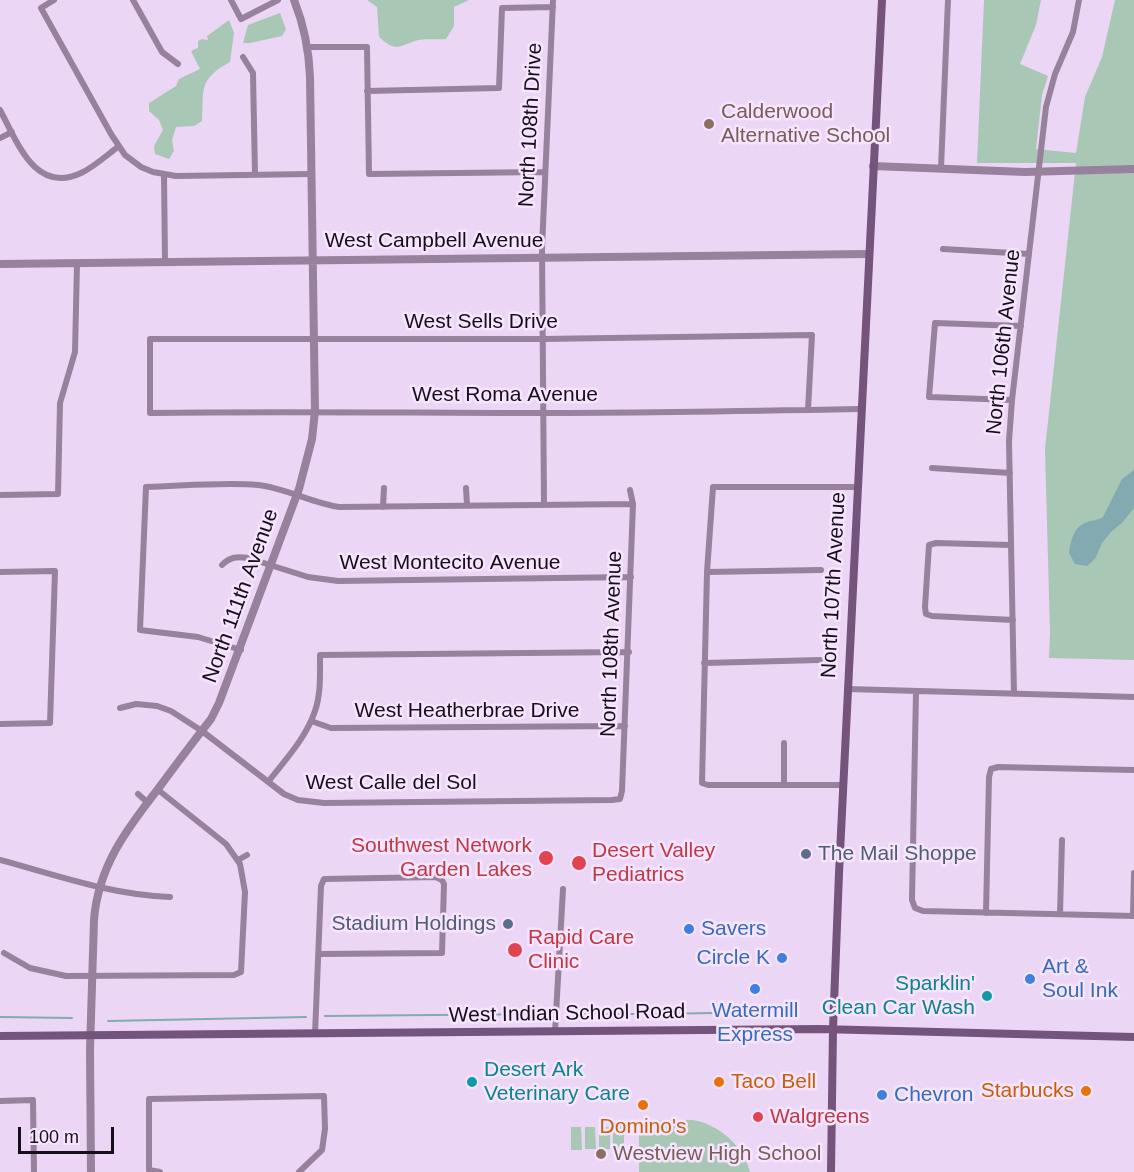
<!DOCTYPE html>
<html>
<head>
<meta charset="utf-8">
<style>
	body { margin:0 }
	#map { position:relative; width:1134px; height:1172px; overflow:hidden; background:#ecd6f6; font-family:Arial,sans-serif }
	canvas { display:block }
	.scale { position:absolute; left:18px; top:1127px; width:96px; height:27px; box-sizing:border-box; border:3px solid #160f19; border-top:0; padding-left:8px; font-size:18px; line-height:21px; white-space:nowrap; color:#160f19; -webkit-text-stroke:4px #f7e5ff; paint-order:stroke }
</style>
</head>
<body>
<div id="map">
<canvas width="1134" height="1172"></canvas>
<div class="scale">100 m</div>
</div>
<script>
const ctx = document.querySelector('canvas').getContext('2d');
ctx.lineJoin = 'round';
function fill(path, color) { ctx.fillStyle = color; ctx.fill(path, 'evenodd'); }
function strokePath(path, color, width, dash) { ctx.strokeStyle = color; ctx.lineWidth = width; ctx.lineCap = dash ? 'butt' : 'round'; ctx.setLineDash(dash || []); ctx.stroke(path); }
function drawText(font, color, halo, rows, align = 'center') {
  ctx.font = font + ' Arial,sans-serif'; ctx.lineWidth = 5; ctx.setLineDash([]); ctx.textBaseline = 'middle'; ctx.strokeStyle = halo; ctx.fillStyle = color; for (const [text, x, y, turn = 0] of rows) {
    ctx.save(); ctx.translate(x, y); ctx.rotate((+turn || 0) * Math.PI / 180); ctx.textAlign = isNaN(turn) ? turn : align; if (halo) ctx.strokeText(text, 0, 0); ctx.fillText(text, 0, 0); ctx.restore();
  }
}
fill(new Path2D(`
	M367,0h102l-15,7v19l-8,13c-9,1 -21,-1 -31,2 -18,6 -19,11 -36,-4l-2,-30z
	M984,0h57l-5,25 -16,39 28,12 -6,19 -6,54 40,4 9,-56 17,-40 13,-57h19v660l-85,-2 1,-25 -5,-184 31,-286h-99z
	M280,13l6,16 -4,7 -32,7h-7l5,-18z
	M229,20l5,13 -4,29c-32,18 -26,26 -28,59l-8,5 -18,1 -4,13 2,11 -5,8 -14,-5 -1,-8 9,-16 -4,-10 -10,-9v-8l27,-17 3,-7 21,-10 -9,-18 7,-3v-7l4,-2 6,1 -1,-4z
	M693,1120c25,4 51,26 57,52h-111v-51z
	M613,1126h11v23h-11z
	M571,1127h10l1,23h-11z
	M585,1127h10l1,22h-11z
	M599,1127h11v22l-11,1z`), '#a8c7b5');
fill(new Path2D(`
	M1134,470v38l-11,14 -12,10 -9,11 -7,16 -8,7 -12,-2 -6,-11c2,-12 4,-25 16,-30 6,-3 12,-2 18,-6l19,-38z`), '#82aab0');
strokePath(new Path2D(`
	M788,1012h5
	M730,1013l42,-1
	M568,1014h68
	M650,1014l65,-1
	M325,1016l219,-2
	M0,1017l72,1
	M108,1021l198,-4`), '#82aab0', 2);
strokePath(new Path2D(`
	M54,0l-13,8 70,126 14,21 16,12 12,5 23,4 135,-2
	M133,0l29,52 16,12
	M231,0l10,19 37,-19
	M308,47h59l2,127 175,-2
	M243,57l10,16 2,102
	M367,91l132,-3 3,-80 51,-1
	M0,110c17,31 35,85 81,63 13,-6 26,-18 38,-27
	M0,138l12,-6
	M941,168l7,-168
	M164,174l1,88
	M943,249l86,5
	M1012,400l-83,-3 6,-74 86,3
	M808,410l4,-75 -269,4h-393v74c130,-2 261,0 391,0 107,0 213,-2 319,-4
	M932,468l78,5
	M466,488l1,17
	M0,495l58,-1 2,-91 15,-51 2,-89
	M544,504l-2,-256 11,-248
	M383,507l1,-19
	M1011,545l-75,-2 -7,2 -4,62 1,7 6,2 81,4
	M222,565c8,-8 15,-9 26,-7l60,19 30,4 293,-4
	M0,572l55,-1 -5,152 -50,1
	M707,572l114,-2
	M241,650l-43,-13 -58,-7 6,-143c37,-1 76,-5 112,-2 28,3 53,18 81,22l294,-3
	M704,663l116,-3
	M847,689l287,8
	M916,691l-4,209 3,8 8,3 211,5
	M1014,694l-5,-253 3,-41 34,-293 9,-33 18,-42 6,-32
	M120,708l16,-4 21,2 14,5 31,20 82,63 14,6 26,3 288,-3 8,-1 2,-8 11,-287 -3,-14
	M311,721l20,7 294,-2
	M268,782c17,-22 38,-44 47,-71 6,-17 5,-37 5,-56l309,-3
	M784,785v-42
	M843,785h-135l-6,-2 5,-211 6,-85h144
	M138,794l9,8
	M0,860c56,15 111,35 170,37
	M238,860l9,-5
	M986,913l3,-136 2,-8 7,-2 136,3
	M1060,914l2,-74
	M1133,916l1,-43
	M4,953l26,15 36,8 168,-1 7,-3 4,-80 -5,-28 -14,-20 -69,-55
	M555,1032l8,-143
	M315,1034l6,-148 3,-7 112,-2 6,3 2,4 -2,69 -123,1
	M0,1101l33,-1 1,72
	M160,1172l-11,-2v-71l175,-3 1,33 -3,21 -23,22`), '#97819c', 6);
strokePath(new Path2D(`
	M873,166l152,6 109,-3
	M0,264l868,-10
	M91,1172l-1,-123 4,-129c4,-53 32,-90 64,-131 17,-23 35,-47 53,-70l8,-16 80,-214 13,-50 3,-28 -5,-334c-1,-27 -6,-52 -16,-77`), '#97819c', 8);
strokePath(new Path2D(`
	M0,1036l820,-7 314,8
	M831,1172l2,-143 6,-156 43,-873`), '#74547b', 8);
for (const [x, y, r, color] of [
	[709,124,6,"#8d6e63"],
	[806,854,6,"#5c6f8a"],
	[546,858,8,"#e0444e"],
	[579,863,8,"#e0444e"],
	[508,924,6,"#5c6f8a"],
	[689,929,6,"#3f7fe0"],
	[515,950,8,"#e0444e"],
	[782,958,6,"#3f7fe0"],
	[1030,979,6,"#3f7fe0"],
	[755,989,6,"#3f7fe0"],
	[987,996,6,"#0f9aa8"],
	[472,1082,6,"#0f9aa8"],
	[719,1082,6,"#e8710a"],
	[1086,1091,6,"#e8710a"],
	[882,1095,6,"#3f7fe0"],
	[643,1105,6,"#e8710a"],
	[758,1117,6,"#e0444e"],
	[601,1154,6,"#8d6e63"]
]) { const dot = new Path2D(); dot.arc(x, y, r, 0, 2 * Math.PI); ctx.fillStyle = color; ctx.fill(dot); strokePath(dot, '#f7e5ff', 2); }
drawText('21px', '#785e54', '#f7e5ff', [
	["Calderwood",721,112],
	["Alternative School",721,136],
	["Westview High School",613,1154]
], 'left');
drawText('21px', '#160f19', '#f7e5ff', [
	["North 108th Drive",531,125,-87],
	["West Campbell Avenue",434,241],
	["West Sells Drive",481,322],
	["North 106th Avenue",1004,342,-84],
	["West Roma Avenue",505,395],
	["West Montecito Avenue",450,563],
	["North 107th Avenue",834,585,-87],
	["North 111th Avenue",241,596,-70],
	["North 108th Avenue",612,644,-88],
	["West Heatherbrae Drive",467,711],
	["West Calle del Sol",391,783],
	["West Indian School Road",567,1014,-1]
]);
drawText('21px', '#be3a42', '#f7e5ff', [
	["Southwest Network",532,846,"right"],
	["Garden Lakes",532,870,"right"],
	["Desert Valley",592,851],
	["Pediatrics",592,875],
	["Rapid Care",528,938],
	["Clinic",528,962],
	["Walgreens",770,1117]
], 'left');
drawText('21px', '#4e5e75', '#f7e5ff', [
	["The Mail Shoppe",818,854],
	["Stadium Holdings",496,924,"right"]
], 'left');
drawText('21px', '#366cbe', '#f7e5ff', [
	["Savers",701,929],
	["Circle K",770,958,"right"],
	["Art &",1042,967],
	["Soul Ink",1042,991],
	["Watermill",755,1011,"center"],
	["Express",755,1035,"center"],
	["Chevron",894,1095]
], 'left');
drawText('21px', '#0d838f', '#f7e5ff', [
	["Sparklin'",975,984],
	["Clean Car Wash",975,1008],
	["Desert Ark",484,1070,"left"],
	["Veterinary Care",484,1094,"left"]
], 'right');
drawText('21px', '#c56008', '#f7e5ff', [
	["Taco Bell",731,1082],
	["Starbucks",1074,1091,"right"],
	["Domino's",643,1127,"center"]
], 'left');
</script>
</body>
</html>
